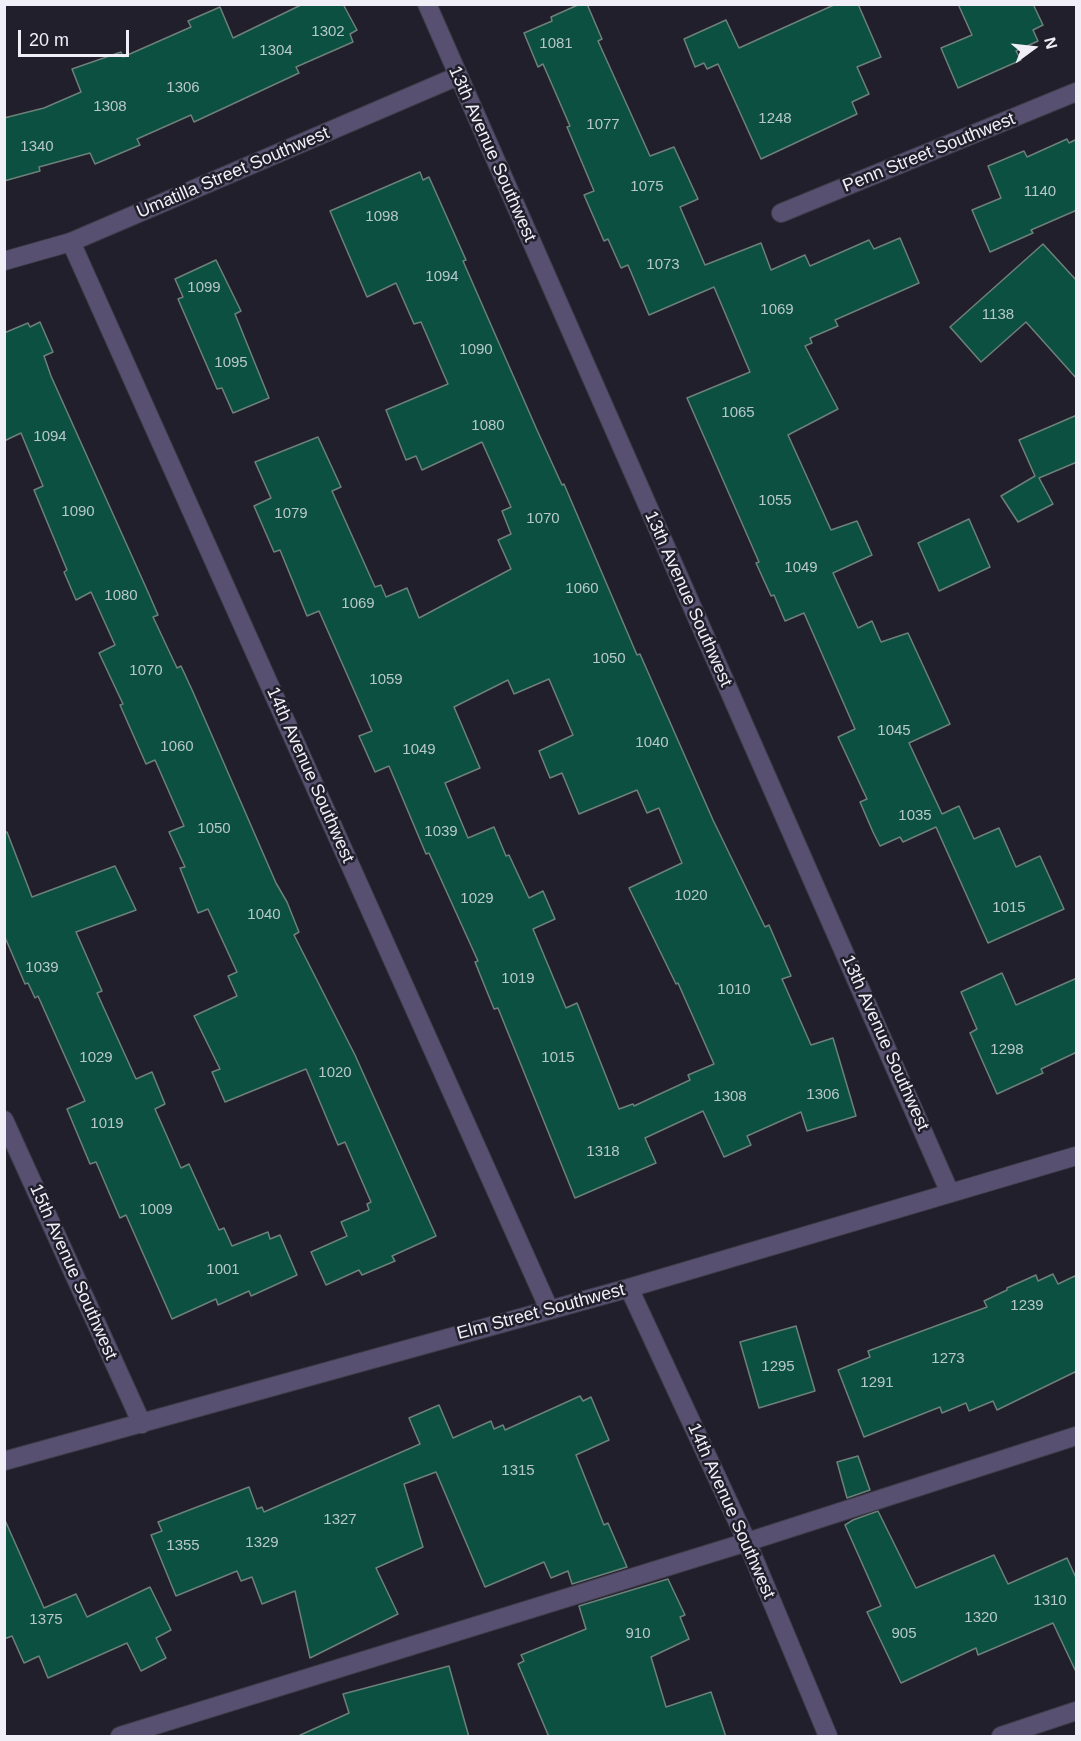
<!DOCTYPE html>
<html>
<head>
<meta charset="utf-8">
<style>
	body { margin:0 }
	#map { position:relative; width:1081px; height:1741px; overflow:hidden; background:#211f2b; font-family:Arial,sans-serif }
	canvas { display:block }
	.frame { position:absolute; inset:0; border:6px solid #f0eff7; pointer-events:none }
	.north { position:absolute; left:1003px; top:18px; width:60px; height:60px; -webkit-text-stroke:4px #211f2b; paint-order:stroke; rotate:75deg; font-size:16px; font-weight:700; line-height:24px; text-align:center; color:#f0eff7 }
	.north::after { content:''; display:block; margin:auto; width:21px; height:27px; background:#f0eff7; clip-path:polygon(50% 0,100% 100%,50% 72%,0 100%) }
	.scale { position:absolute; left:18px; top:30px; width:111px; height:27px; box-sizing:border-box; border:3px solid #f0eff7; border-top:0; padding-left:8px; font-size:18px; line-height:21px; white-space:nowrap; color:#f0eff7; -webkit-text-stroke:4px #211f2b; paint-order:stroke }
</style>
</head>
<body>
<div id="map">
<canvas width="1081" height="1741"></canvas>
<div class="frame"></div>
<div class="north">N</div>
<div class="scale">20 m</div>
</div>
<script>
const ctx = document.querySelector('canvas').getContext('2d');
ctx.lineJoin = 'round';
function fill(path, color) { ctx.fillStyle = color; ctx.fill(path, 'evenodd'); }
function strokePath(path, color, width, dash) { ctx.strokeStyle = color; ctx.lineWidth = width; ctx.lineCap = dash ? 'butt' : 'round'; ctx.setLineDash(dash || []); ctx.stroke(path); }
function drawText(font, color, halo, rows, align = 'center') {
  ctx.font = font + ' Arial,sans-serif'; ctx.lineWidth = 5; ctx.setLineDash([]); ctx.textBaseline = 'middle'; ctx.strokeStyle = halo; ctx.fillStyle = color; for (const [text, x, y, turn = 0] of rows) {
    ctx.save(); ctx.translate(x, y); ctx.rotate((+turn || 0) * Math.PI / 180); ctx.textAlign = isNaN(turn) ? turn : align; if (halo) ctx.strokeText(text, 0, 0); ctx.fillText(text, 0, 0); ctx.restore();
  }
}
const building = new Path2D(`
	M303,4h40l14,26 -7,4 3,8 -57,25 3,6 -105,49 -3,-7 -54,24 3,6 -45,19 -5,-11 -51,14 1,4 -36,10v-63l40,-10 37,-16 -9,-23 49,-17 2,5 68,-30 -3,-6 32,-14 13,31z
	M580,4h7l15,35 -4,2 52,115 24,-9 24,52 -18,8 25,58 56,-22 10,27 34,-15 5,11 59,-26 5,9 26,-11 19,45 -84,37 3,6 -28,12 2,5 -7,3 33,63 -50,26 43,95 26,-9 15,34 -39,18 25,55 14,-7 9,21 27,-9 42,91 -41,19 33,71 17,-8 15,33 25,-11 17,39 24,-11 24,53 -76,34 -52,-116 -33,15 -3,-5 -20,9 -7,-14 -13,-30 7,-3 -29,-62 17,-8 -51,-116 -19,8 -11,-26 -3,1 -15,-33 3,-1 -72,-164 63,-26 -36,-85 -65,28 -21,-50 -7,3 -13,-29 -4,2 -20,-46 10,-4 -27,-64 3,-1 -27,-62 -5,3 -14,-34 28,-12 -1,-4z
	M836,4h22l23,53 -24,10 12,27 -17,8 5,12 -96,45 -43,-95 -11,5 -3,-6 -9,4 -11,-28 42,-19 13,28z
	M958,4h75l10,21 -10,5 5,11 -22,10 5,9 -63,28 -17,-40 31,-13z
	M1067,139l2,4 8,-4v71l-46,20 2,3 -43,19 -18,-42 29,-12 -13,-32 36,-15 3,6z
	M420,172l3,8 6,-3 37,83 -3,1 74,169 25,55 2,-1 73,171 3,-1 73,166 52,107 4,-2 22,51 -9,3 29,66 22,-7 23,78 -49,15 -6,-19 -54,24 4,9 -27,12 -21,-46 -58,27 11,25 -81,35 -77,-190 -4,1 -19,-47 3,-1 -49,-108 -3,1 -37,-88 -14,6 -16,-36 13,-5 -53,-120 -12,5 -27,-66 -6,2 -20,-46 17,-8 -16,-36 63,-25 23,50 -9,4 43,96 6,-2 5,12 21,-9 12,30 92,-49 -13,-29 13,-6 -9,-23 9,-4 -29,-65 -60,28 -6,-14 -10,4 -20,-50 62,-26 -27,-62 -7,2 -18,-41 -29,14 -37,-86zM549,679l24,56 -34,16 11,27 12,-5 17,41 58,-24 10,23 12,-5 23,55 -53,25 47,96 2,-1 36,81 -26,11 2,5 -56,26 -1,-2 -14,5 -42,-106 -11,5 -33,-79 22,-10 -12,-28 -14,7 -20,-43 -3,1 -12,-29 -26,11 -23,-55 35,-15 -26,-61 54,-27 6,14z
	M1043,244l34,37v98l-51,-57 -45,40 -31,-35z
	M216,260l25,51 -6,3 34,84 -36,15 -11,-25 -5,1 -39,-90 5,-2 -8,-18z
	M40,322l13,30 -9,4 7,20 97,216 10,23 -5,2 24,51 4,-2 12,26 83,191 11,19 12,30 -5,3 61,120 81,181 -44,20 3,5 -33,14 -3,-5 -33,15 -15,-33 36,-16 -6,-14 28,-12 -2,-6 4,-2 -26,-60 -7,3 -32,-76 -81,33 -13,-30 8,-3 -26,-53 43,-20 -9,-20 9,-4 -29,-63 -10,4 -18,-45 5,-1 -16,-35 15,-6 -29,-66 -9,4 -26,-59 3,-1 -24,-51 16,-8 -24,-53 -15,8 -12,-28 3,-2 -33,-80 9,-4 -22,-53 -17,8v-108l24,-10 2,4z
	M1077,415v47l-38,16 14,26 -35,18 -17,-26 34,-20 -16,-36z
	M969,519l21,48 -51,24 -21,-48z
	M4,832h3l25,65 83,-31 21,44 -60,22 26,59 -5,2 39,86 16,-7 13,32 -10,5 26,59 8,-4 30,66 5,-2 8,18 36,-14 2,7 10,-4 17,40 -46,21 -2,-5 -31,14 -2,-6 -44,20 -46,-104 -6,3 -24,-56 -6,2 -23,-55 18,-8 -47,-105 -3,2 -7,-15 -3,1 -21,-49z
	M1002,973l14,32 61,-27v74l-36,17 2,4 -46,21 -27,-61 7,-4 -16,-37z
	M1053,1274l5,10 19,-9v96l-80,39 -4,-9 -24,10 -3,-8 -24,10 -2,-6 -76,30 -26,-67 32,-13 -2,-6 119,-44 -3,-6 23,-11v-2l29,-13 2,6z
	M796,1326l19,65 -56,17 -19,-66z
	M580,1396l3,5 8,-4 18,43 -33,15 28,70 4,-2 19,44 -55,17 -4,-13 -17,7 -7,-16 -59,25 -49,-115 -32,12 19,63 -47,21 22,46 -88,44 -15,-67 -33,13 -10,-27 -11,4 -4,-10 -61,25 -25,-61 11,-4 -4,-9 91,-35 8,22 5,-2 2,5 156,-68 -11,-26 30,-13 14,33 38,-17 3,8 9,-4 2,5z
	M858,1456l12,34 -23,8 -10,-36z
	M878,1511l38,77 78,-33 14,29 59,-26 10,22v94l-24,-51 -75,32 -2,-7 -75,35 -34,-71 14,-6 -36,-81 8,-5z
	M4,1518l40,90 32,-14 11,23 63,-30 21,43 -15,8 10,20 -25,13 -14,-28 -79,35 -9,-22 -15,7 -12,-27 -8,3z
	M668,1579l17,36 -5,2 9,22 -38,18 15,50 45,-15 15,45h-177l-31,-73 6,-3 -3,-6 65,-26 -7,-23z
	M449,1666l20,71h-173l53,-24 -6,-19z`);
fill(building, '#0b5041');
strokePath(building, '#6e807a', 1.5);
const minor = new Path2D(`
	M427,4l523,1189
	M781,213l295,-121
	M71,242l478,1067
	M4,261l67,-19 387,-166
	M4,1120l138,304
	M629,1288l118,254 81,194
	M4,1461l625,-173 447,-132
	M120,1736l627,-194 329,-106
	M1001,1736l75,-25`);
strokePath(minor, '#3e3c48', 20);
strokePath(minor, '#575070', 18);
drawText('15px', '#b7c7ca', null, [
	["1302",328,32],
	["1081",556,44],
	["1304",276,51],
	["1306",183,88],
	["1308",110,107],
	["1248",775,119],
	["1077",603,125],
	["1340",37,147],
	["1075",647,187],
	["1140",1040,192],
	["1098",382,217],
	["1073",663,265],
	["1094",442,277],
	["1099",204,288],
	["1069",777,310],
	["1138",998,315],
	["1090",476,350],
	["1095",231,363],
	["1065",738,413],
	["1080",488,426],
	["1094",50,437],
	["1055",775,501],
	["1090",78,512],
	["1079",291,514],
	["1070",543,519],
	["1049",801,568],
	["1060",582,589],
	["1080",121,596],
	["1069",358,604],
	["1050",609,659],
	["1070",146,671],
	["1059",386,680],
	["1045",894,731],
	["1040",652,743],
	["1060",177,747],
	["1049",419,750],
	["1035",915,816],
	["1050",214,829],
	["1039",441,832],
	["1020",691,896],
	["1029",477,899],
	["1015",1009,908],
	["1040",264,915],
	["1039",42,968],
	["1019",518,979],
	["1010",734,990],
	["1298",1007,1050],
	["1029",96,1058],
	["1015",558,1058],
	["1020",335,1073],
	["1306",823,1095],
	["1308",730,1097],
	["1019",107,1124],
	["1318",603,1152],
	["1009",156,1210],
	["1001",223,1270],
	["1239",1027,1306],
	["1273",948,1359],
	["1295",778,1367],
	["1291",877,1383],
	["1315",518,1471],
	["1327",340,1520],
	["1329",262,1543],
	["1355",183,1546],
	["1310",1050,1601],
	["1320",981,1618],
	["1375",46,1620],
	["910",638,1634],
	["905",904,1634]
]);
drawText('18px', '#f0eff7', '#211f2b', [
	["Penn Street Southwest",929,153,-22],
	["13th Avenue Southwest",492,154,66],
	["Umatilla Street Southwest",233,173,-23],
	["13th Avenue Southwest",688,599,66],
	["14th Avenue Southwest",310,775,66],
	["13th Avenue Southwest",885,1043,66],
	["15th Avenue Southwest",73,1272,66],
	["Elm Street Southwest",541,1312,-15],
	["14th Avenue Southwest",731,1511,66]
]);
</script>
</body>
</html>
